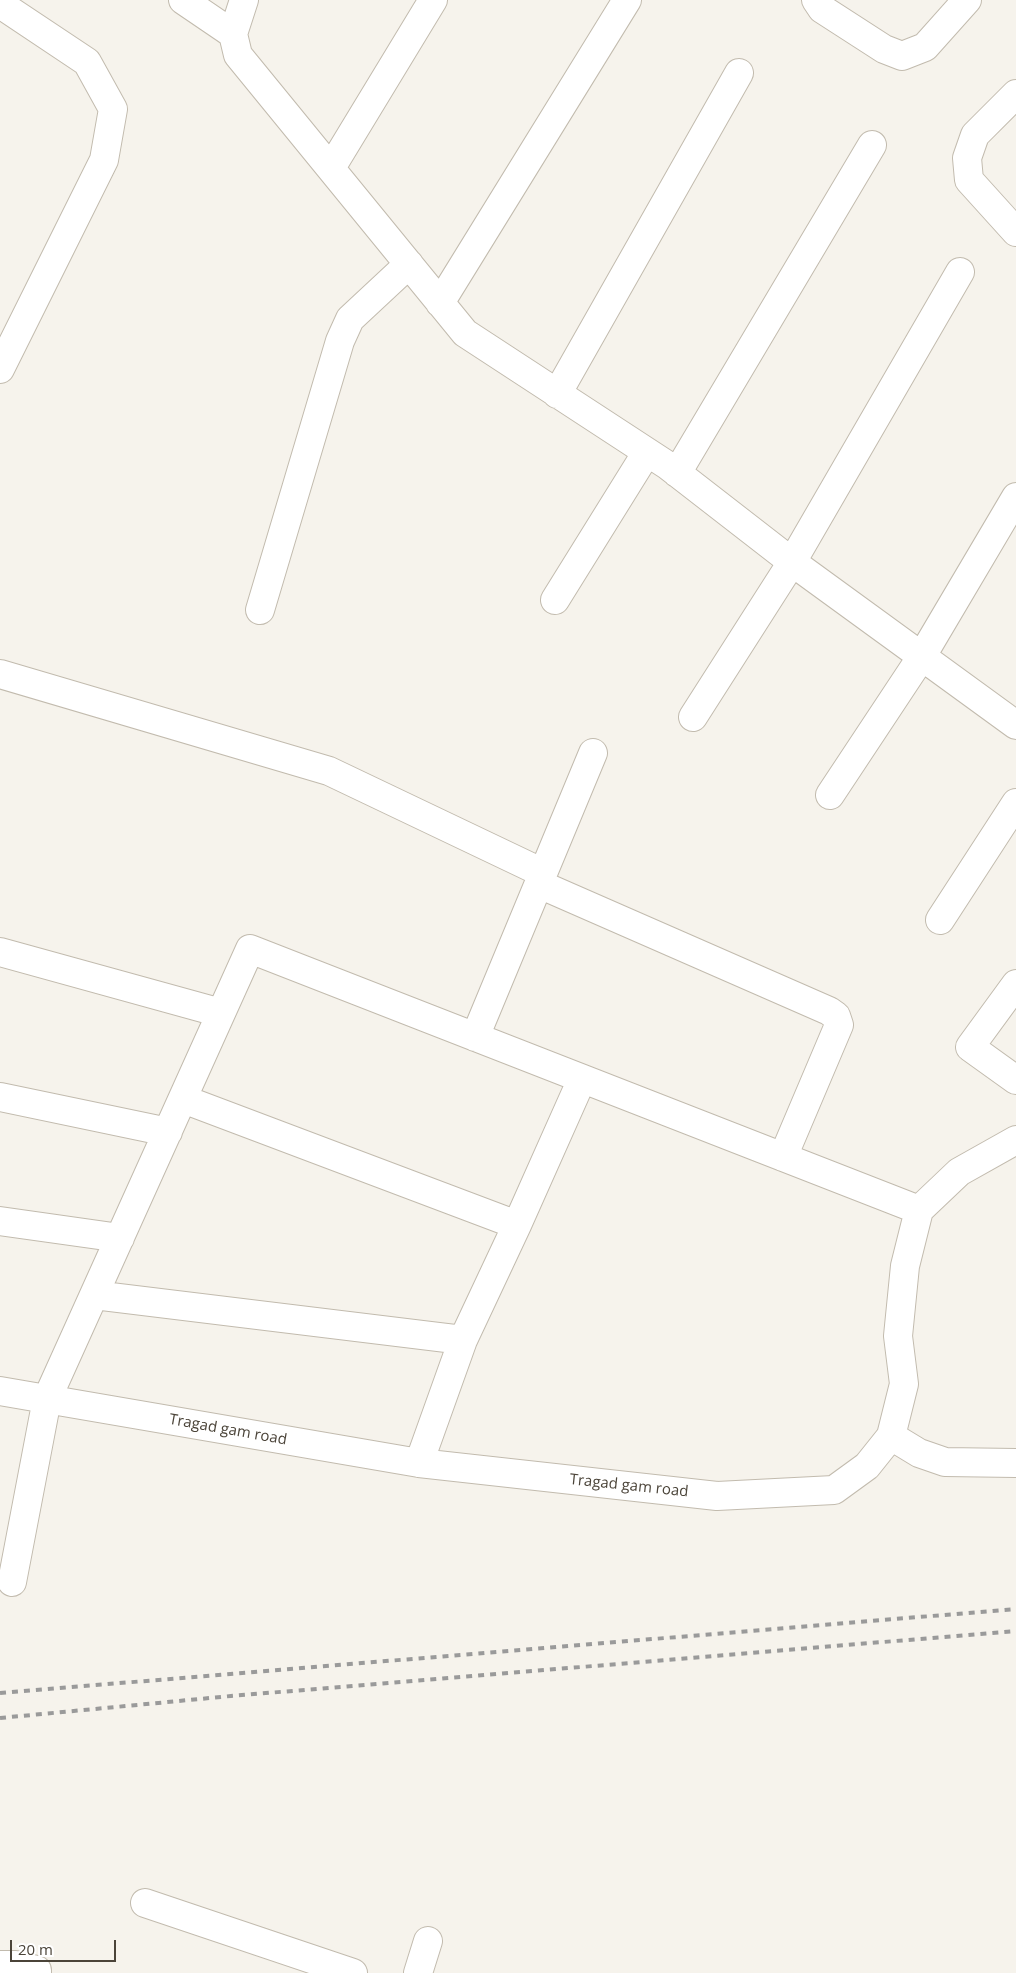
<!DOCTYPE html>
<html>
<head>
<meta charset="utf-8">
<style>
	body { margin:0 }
	#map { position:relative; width:1016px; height:1973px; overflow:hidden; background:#f6f3ec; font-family:"Open Sans",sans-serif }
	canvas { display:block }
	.scale { position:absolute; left:10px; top:1940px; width:106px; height:22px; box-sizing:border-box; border:2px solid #4b4439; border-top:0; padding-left:6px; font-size:15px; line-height:18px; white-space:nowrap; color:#4b4439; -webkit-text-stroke:4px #fff; paint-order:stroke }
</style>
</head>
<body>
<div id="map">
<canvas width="1016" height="1973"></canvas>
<div class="scale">20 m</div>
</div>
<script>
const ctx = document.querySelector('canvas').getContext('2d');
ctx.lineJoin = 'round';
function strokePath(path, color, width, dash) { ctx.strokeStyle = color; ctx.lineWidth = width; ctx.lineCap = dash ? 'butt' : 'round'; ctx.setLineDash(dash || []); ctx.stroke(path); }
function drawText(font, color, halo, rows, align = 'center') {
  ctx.font = font + ' "Open Sans",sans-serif'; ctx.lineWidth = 4; ctx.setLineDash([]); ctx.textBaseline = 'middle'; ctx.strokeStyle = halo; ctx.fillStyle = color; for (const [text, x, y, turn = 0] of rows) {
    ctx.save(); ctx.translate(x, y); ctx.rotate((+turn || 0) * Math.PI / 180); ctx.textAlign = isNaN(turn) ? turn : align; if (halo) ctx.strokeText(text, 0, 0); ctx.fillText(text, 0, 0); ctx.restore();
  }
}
const minor = new Path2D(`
	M183,0l50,34
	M244,0l-11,34 5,21 227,278 202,132 125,97 224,163
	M816,0l6,9 62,40 18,7 23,-9 42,-47
	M0,4l87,58 26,47 -9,51 -104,209
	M1016,94l-41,41 -8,23 2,22 47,52
	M331,168l102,-168
	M440,303l187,-303
	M557,394l182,-321
	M677,473l195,-328
	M555,600l92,-148
	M260,610l80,-269 10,-22 59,-55
	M0,674l329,97 214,102
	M693,717l99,-155 168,-290
	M830,795l92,-139 94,-159
	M539,884l290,127 7,5 3,9 -56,132
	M940,920l76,-117
	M0,952l221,61
	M1016,984l-46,63 46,33
	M475,1037l118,-284
	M0,1097l168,35
	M183,1099l334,126
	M0,1221l120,17
	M94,1295l369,45
	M0,1391l419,72 298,33 117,-6 33,-24 24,-30 13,-52 -6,-48 7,-70 14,-56 40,-38 57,-32
	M891,1436l28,17 26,9 71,1
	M419,1463l44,-123 54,-115 65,-146
	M12,1582l35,-183 203,-450 669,261
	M145,1903l208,70
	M0,1965h16l21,5v3
	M418,1973l10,-32`);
strokePath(minor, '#c2bbae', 30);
strokePath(minor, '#fff', 28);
strokePath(new Path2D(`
	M0,1693l1016,-84
	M0,1718l231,-22 785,-65`), '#9a9a9a', 4, [6, 6]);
drawText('15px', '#4b4439', '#fff', [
	["Tragad gam road",228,1430,10],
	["Tragad gam road",629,1486,6]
]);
</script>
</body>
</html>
